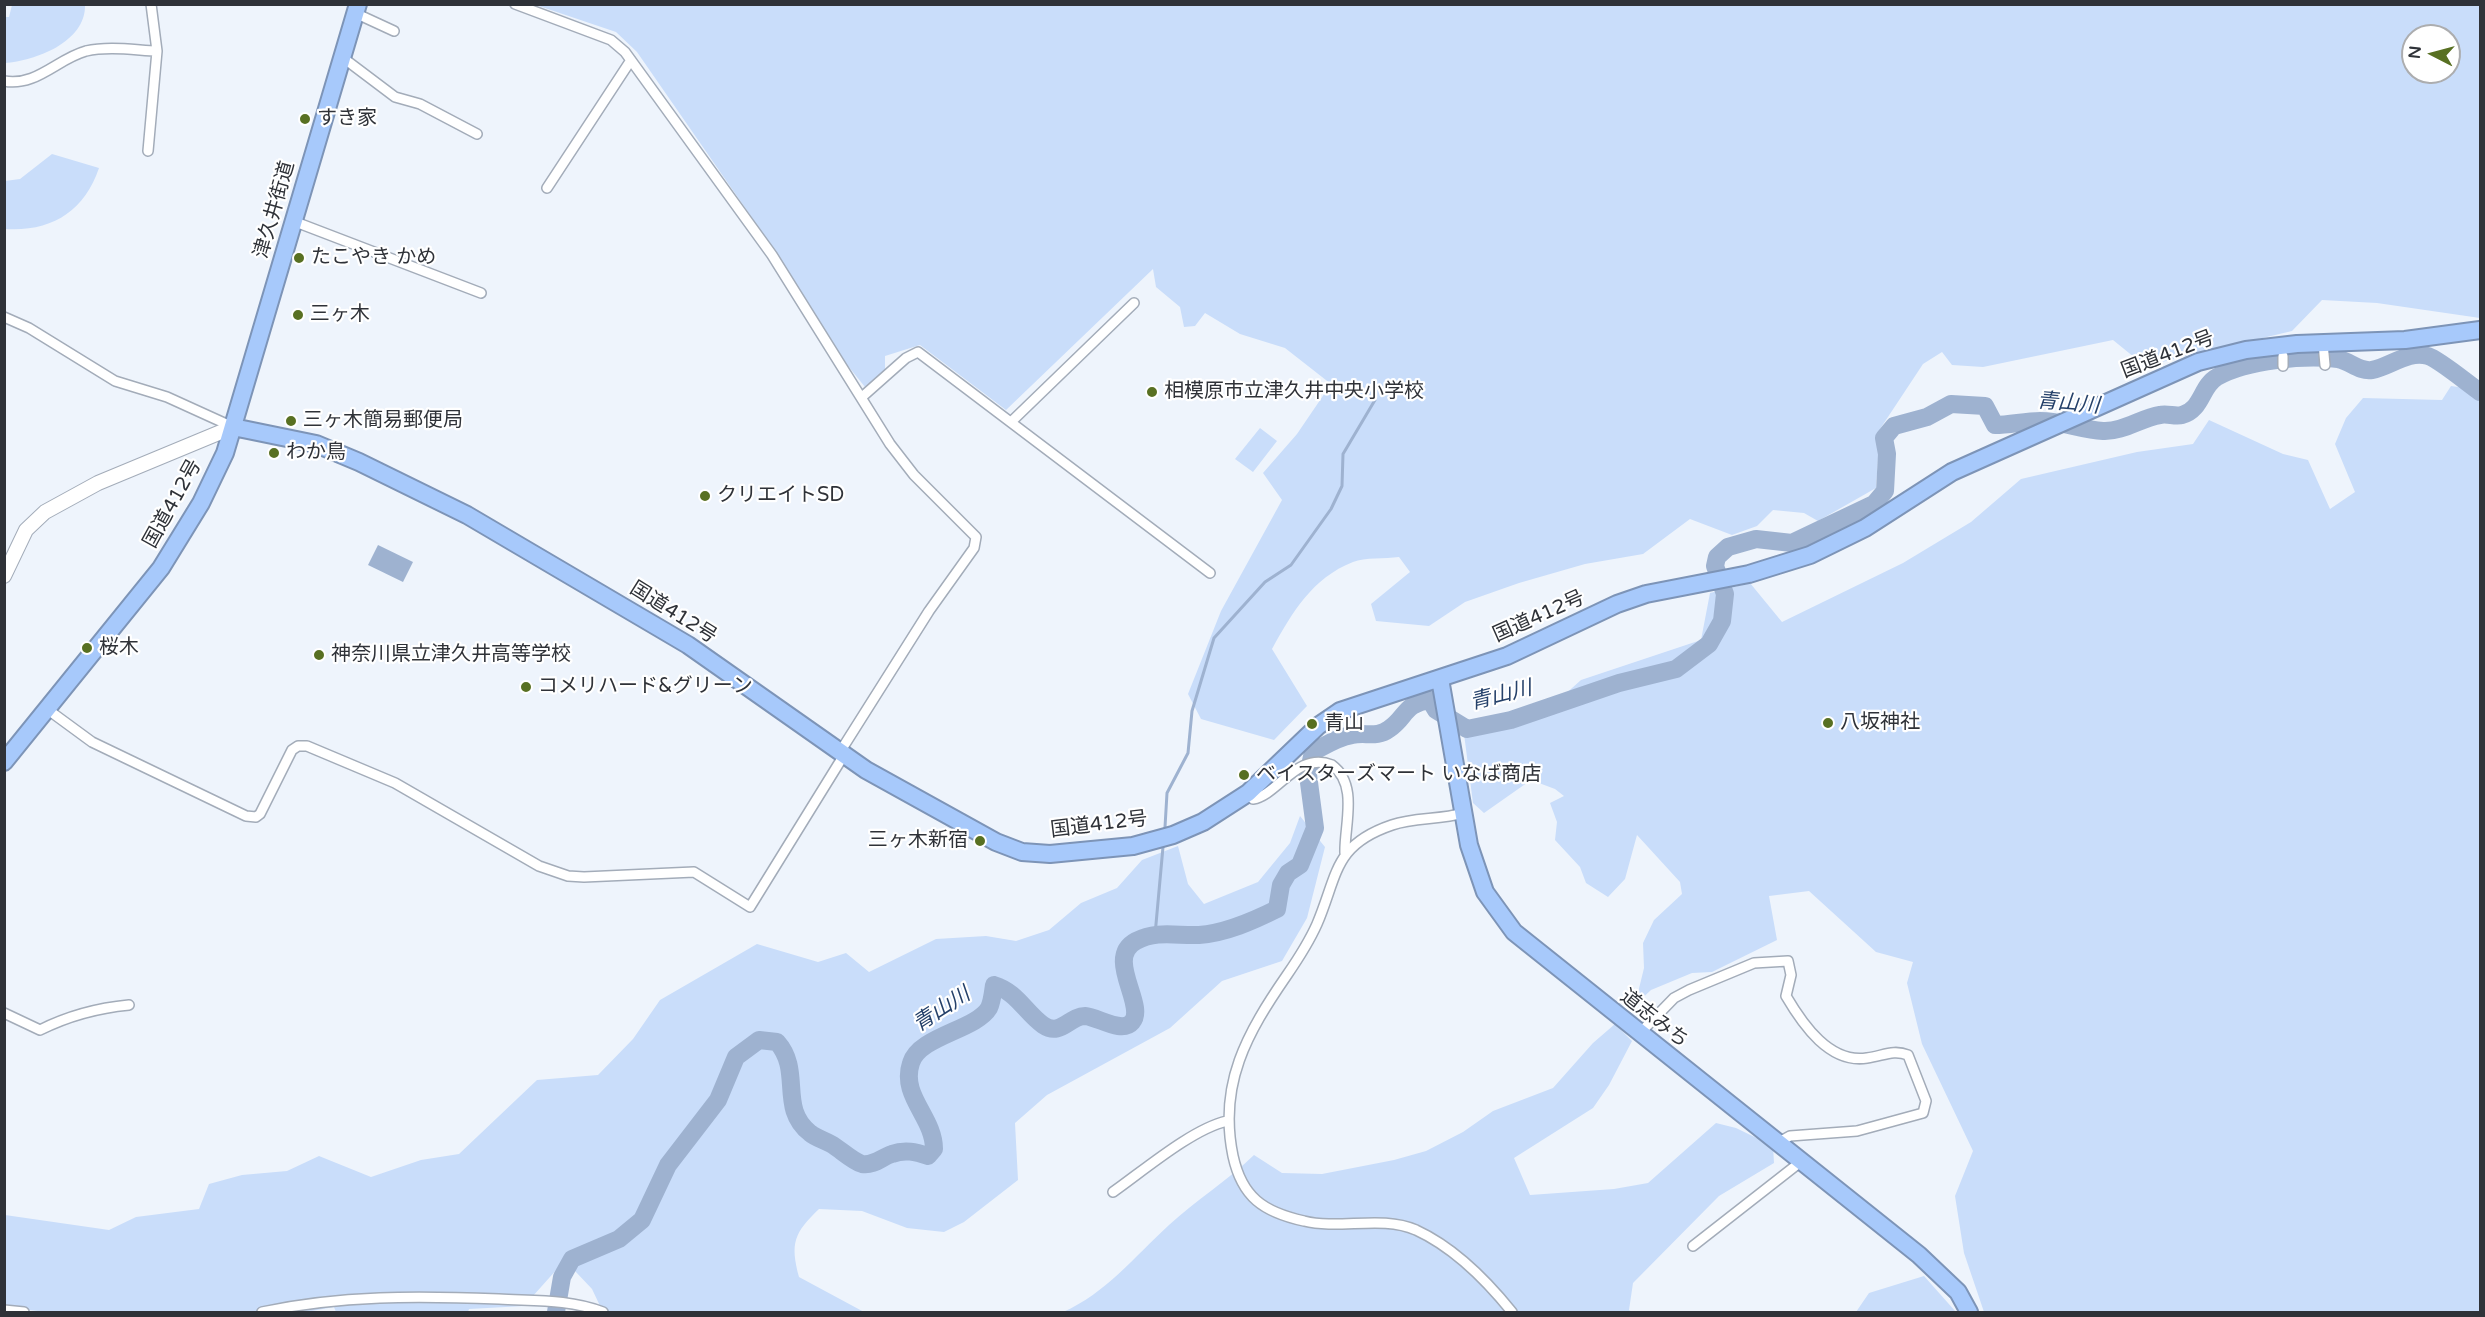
<!DOCTYPE html>
<html>
<head>
<meta charset="utf-8">
<style>
	body { margin:0 }
	#map { position:relative; width:2485px; height:1317px; overflow:hidden; background:#eef4fc; font-family:"Varela Round",sans-serif }
	canvas { display:block }
	.frame { position:absolute; inset:0; border:6px solid #2f3238; pointer-events:none }
	.north { position:absolute; left:2401px; top:24px; width:60px; height:60px; box-sizing:border-box; background:#fff; border:2px solid #acadaf; border-radius:50%; rotate:276deg; font-size:16px; font-weight:700; line-height:24px; text-align:center; color:#2f3238 }
	.north::after { content:''; display:block; margin:auto; width:21px; height:27px; background:#587022; clip-path:polygon(50% 0,100% 100%,50% 72%,0 100%) }
</style>
</head>
<body>
<div id="map">
<canvas width="2485" height="1317"></canvas>
<div class="frame"></div>
<div class="north">N</div>
</div>
<script>
const ctx = document.querySelector('canvas').getContext('2d');
ctx.lineJoin = 'round';
function fill(path, color) { ctx.fillStyle = color; ctx.fill(path, 'evenodd'); }
function strokePath(path, color, width, dash) { ctx.strokeStyle = color; ctx.lineWidth = width; ctx.lineCap = dash ? 'butt' : 'round'; ctx.setLineDash(dash || []); ctx.stroke(path); }
function drawText(font, color, halo, rows, align = 'center') {
  ctx.font = font + ' "Varela Round","Noto Sans JP",sans-serif'; ctx.lineWidth = 4.5; ctx.setLineDash([]); ctx.textBaseline = 'middle'; ctx.strokeStyle = halo; ctx.fillStyle = color; for (const [text, x, y, turn = 0] of rows) {
    ctx.save(); ctx.translate(x, y); ctx.rotate((+turn || 0) * Math.PI / 180); ctx.textAlign = isNaN(turn) ? turn : align; if (halo) ctx.strokeText(text, 0, 0); ctx.fillText(text, 0, 0); ctx.restore();
  }
}
fill(new Path2D(`
	M12,5h73c1,37 -50,56 -80,58v-46h4z
	M536,5h1944v313l-103,-15 -55,-3 -30,31 -147,35 -32,-26 -130,27 -31,-2 -10,-13 -19,12 -43,65 -4,59 -58,33 -14,-8 -31,-3 -16,16 -25,9 -42,-16 -47,35 -58,10 -66,19 -54,19 -36,24 -53,-5 -5,-17 39,-32 -11,-15c-14,2 -34,0 -46,5 -41,16 -61,51 -81,87l35,57 -33,34 -73,-21 -13,-25 33,-83 61,-111 -19,-27 34,-39 34,-50 -46,-36 -45,-14 -35,-21 -10,13 -11,1 -4,-20 -24,-20 -3,-18 -147,141 -86,-65 -35,11v14l-20,17 -21,-26 -69,-110 -138,-199 -21,-20zM2413,36h36v36h-36z
	M52,154l47,14c-15,44 -48,64 -94,61v-48l15,-2z
	M2451,386l29,4v922h-496l-20,-59 -9,-57 18,-45 -51,-107 -15,-61 6,-21 -37,-10 -67,-61 -40,5 8,44 -65,32 -20,1 -41,17 -16,15 9,-37 -1,-25 11,-23 28,-26 -2,-12 -43,-47 -12,44 -17,18 -22,-14 -6,-16 -25,-27 2,-18 -7,-19 14,-7 -9,-7 -24,-9 -47,33 -11,-10 -9,-69 79,-20 38,-34 120,-40 9,-47 40,-10 32,39 121,-59 68,-41 50,-43 116,-27 56,-8 16,-24 74,34 25,6 22,49 25,-17 -20,-48 11,-26 17,-20 79,2z
	M1260,428l17,13 -24,31 -18,-13z
	M1300,816l25,31 -18,71 -25,43 -60,20 -52,47 -123,67 -32,28 3,57 -54,42 -20,10 -37,-4 -45,-17 -43,-2c-25,24 -29,34 -20,68l65,35h-255l-8,-4 -9,-19 -17,-18v-22l-51,57 -55,3 -1,3h-132l-2,-5 -28,5h-260l-41,-5v-92l104,15 27,-13 63,-8 10,-25 33,-9 45,-4 32,-15 52,21 50,-17 38,-6 78,-74 61,-5 35,-36 27,-39 97,-56 61,18 28,-9 23,19 67,-33 50,-3 30,5 33,-11 32,-27 36,-15 25,-28 36,-14 10,38 16,20 54,-22 32,-39z
	M1615,1024l17,17 -23,44 -16,23 -79,50 16,37 84,-6 34,-6 68,-60 20,5 37,18 1,17 -55,33 -86,87 -4,27 3,2h-569c42,-18 72,-56 106,-87 27,-25 58,-44 85,-70l28,18 40,1 72,-14 32,-9 37,-19 30,-21 60,-23 40,-45z
	M1924,1276l32,36h-100l13,-19z`), '#c9ddfa');
fill(new Path2D(`
	M378,545l35,17 -10,20 -35,-17z`), '#9eb2d0');
strokePath(new Path2D(`
	M1165,827l2,-34 21,-40 4,-42 22,-73 51,-56 26,-17 40,-56 11,-23 1,-32 32,-54
	M1155,935l8,-88`), '#9eb2d0', 3);
strokePath(new Path2D(`
	M556,1312l6,-35 10,-18 47,-20 23,-19 26,-55 50,-65 18,-43 23,-17 18,2c26,29 1,66 33,91 6,5 14,7 21,11 9,5 21,17 31,20 12,2 20,-7 30,-10 13,-5 24,-2 36,2l6,-7c0,-32 -34,-53 -23,-86 8,-27 65,-33 78,-55 3,-6 4,-16 5,-23 23,7 31,27 49,40 18,12 26,-9 42,-9 13,1 37,18 47,6 15,-17 -28,-64 4,-81 21,-11 41,-5 63,-6 27,-2 54,-14 78,-26l4,-24 7,-12 12,-8 15,-37 -7,-53 5,-23c13,-7 25,-15 39,-17 13,-3 25,3 37,-6 18,-12 14,-25 41,-29l6,10 31,19 44,-9 108,-37 57,-14 33,-25 13,-23 3,-27 -10,-28 2,-9 11,-10 28,-8 36,4 82,-39 11,-13 2,-37 -3,-16 10,-12 33,-9 24,-13 34,2 10,19c15,0 30,-4 45,-4 22,0 42,9 63,10 20,1 38,-13 57,-16 7,-2 15,2 22,0 20,-5 19,-29 35,-38 30,-17 88,-22 121,-18 12,2 21,13 34,11 18,-3 36,-20 56,-14 12,4 39,27 52,36`), '#9eb2d0', 18);
const street = new Path2D(`
	M515,4l96,36 14,12 147,203 118,189 24,31 62,62 -2,11 -45,63 -89,141
	M355,13l39,18
	M342,57l53,40 25,7 57,30
	M4,81c32,6 53,-22 82,-30 22,-5 48,-1 71,0
	M148,151l9,-100 -6,-47
	M547,188l84,-128
	M293,221l188,72
	M4,317l25,11 86,53 52,16 66,30
	M2323,343l2,22
	M2283,366v-10
	M862,397l44,-39 12,-6 292,221
	M1011,422l123,-119
	M47,709l45,33 154,74 10,1 4,-3 32,-64 6,-4h9l88,37 144,83 29,10 16,1 110,-5 56,35 94,-152
	M1248,793l5,6c25,-4 44,-48 79,-34 27,20 12,61 13,88
	M1463,813c-23,7 -49,4 -71,12 -59,20 -54,50 -75,99 -8,18 -19,35 -30,51 -40,58 -69,109 -54,181 9,41 30,56 71,65 36,9 77,-6 112,9 37,17 71,51 96,82
	M4,1013l36,17c28,-14 57,-22 89,-25
	M1639,1034l35,-36 15,-8 65,-27 34,-2 3,14 -5,21c17,29 44,68 81,62 16,-2 26,-9 41,-3l18,46 -3,12 -66,18 -67,5 -11,6
	M1113,1192c30,-21 79,-63 114,-71
	M1693,1246l110,-86
	M4,1310l20,2
	M262,1312c79,-17 156,-16 237,-13 36,2 70,0 104,13`);
const secondary = new Path2D(`
	M4,576l22,-46 19,-18 53,-29 135,-56`);
const highway = new Path2D(`
	M233,427l83,17 43,18 108,53 221,130 178,125 130,72 26,10 28,2 83,-8 40,-11 30,-13 45,-29 70,-67 22,-15 167,-55 110,-52 29,-10 103,-20 61,-19 55,-27 87,-56 246,-110 48,-12 51,-6 108,-4 75,-10
	M1440,679l29,166 16,47 29,40 405,323 39,37 11,20
	M4,762l157,-194 40,-65 24,-50 133,-449`);
strokePath(street, '#a3acb9', 12);
strokePath(secondary, '#a3acb9', 16);
strokePath(highway, '#7d94b7', 20);
strokePath(street, '#fff', 9);
strokePath(secondary, '#fff', 14);
strokePath(highway, '#a7c9fb', 16);
for (const [x, y, r, color] of [
	[305,119,6,"#587022"],
	[299,258,6,"#587022"],
	[298,315,6,"#587022"],
	[1152,392,6,"#587022"],
	[291,421,6,"#587022"],
	[274,453,6,"#587022"],
	[705,496,6,"#587022"],
	[87,648,6,"#587022"],
	[319,655,6,"#587022"],
	[526,687,6,"#587022"],
	[1828,723,6,"#587022"],
	[1312,724,6,"#587022"],
	[1244,775,6,"#587022"],
	[980,841,6,"#587022"]
]) { const dot = new Path2D(); dot.arc(x, y, r, 0, 2 * Math.PI); ctx.fillStyle = color; ctx.fill(dot); strokePath(dot, '#fff', 2); }
drawText('20px', '#2f3238', '#fff', [
	["すき家",317,119],
	["たこやき かめ",311,258],
	["三ヶ木",310,315],
	["相模原市立津久井中央小学校",1164,392],
	["三ヶ木簡易郵便局",303,421],
	["わか鳥",286,453],
	["クリエイトSD",717,496],
	["桜木",99,648],
	["神奈川県立津久井高等学校",331,655],
	["コメリハード&グリーン",538,687],
	["八坂神社",1840,723],
	["青山",1324,724],
	["ベイスターズマート いなば商店",1256,775],
	["三ヶ木新宿",968,841,"right"]
], 'left');
drawText('20px', '#2f3238', '#fff', [
	["津久井街道",275,210,-74],
	["国道412号",2168,355,-21],
	["国道412号",173,504,-61],
	["国道412号",673,613,32],
	["国道412号",1539,617,-24],
	["国道412号",1099,825,-7],
	["道志みち",1654,1019,38]
]);
drawText('italic 21px', '#25416a', '#fff', [
	["青山川",2068,404,5],
	["青山川",1501,696,-14],
	["青山川",942,1010,-33]
]);
</script>
</body>
</html>
